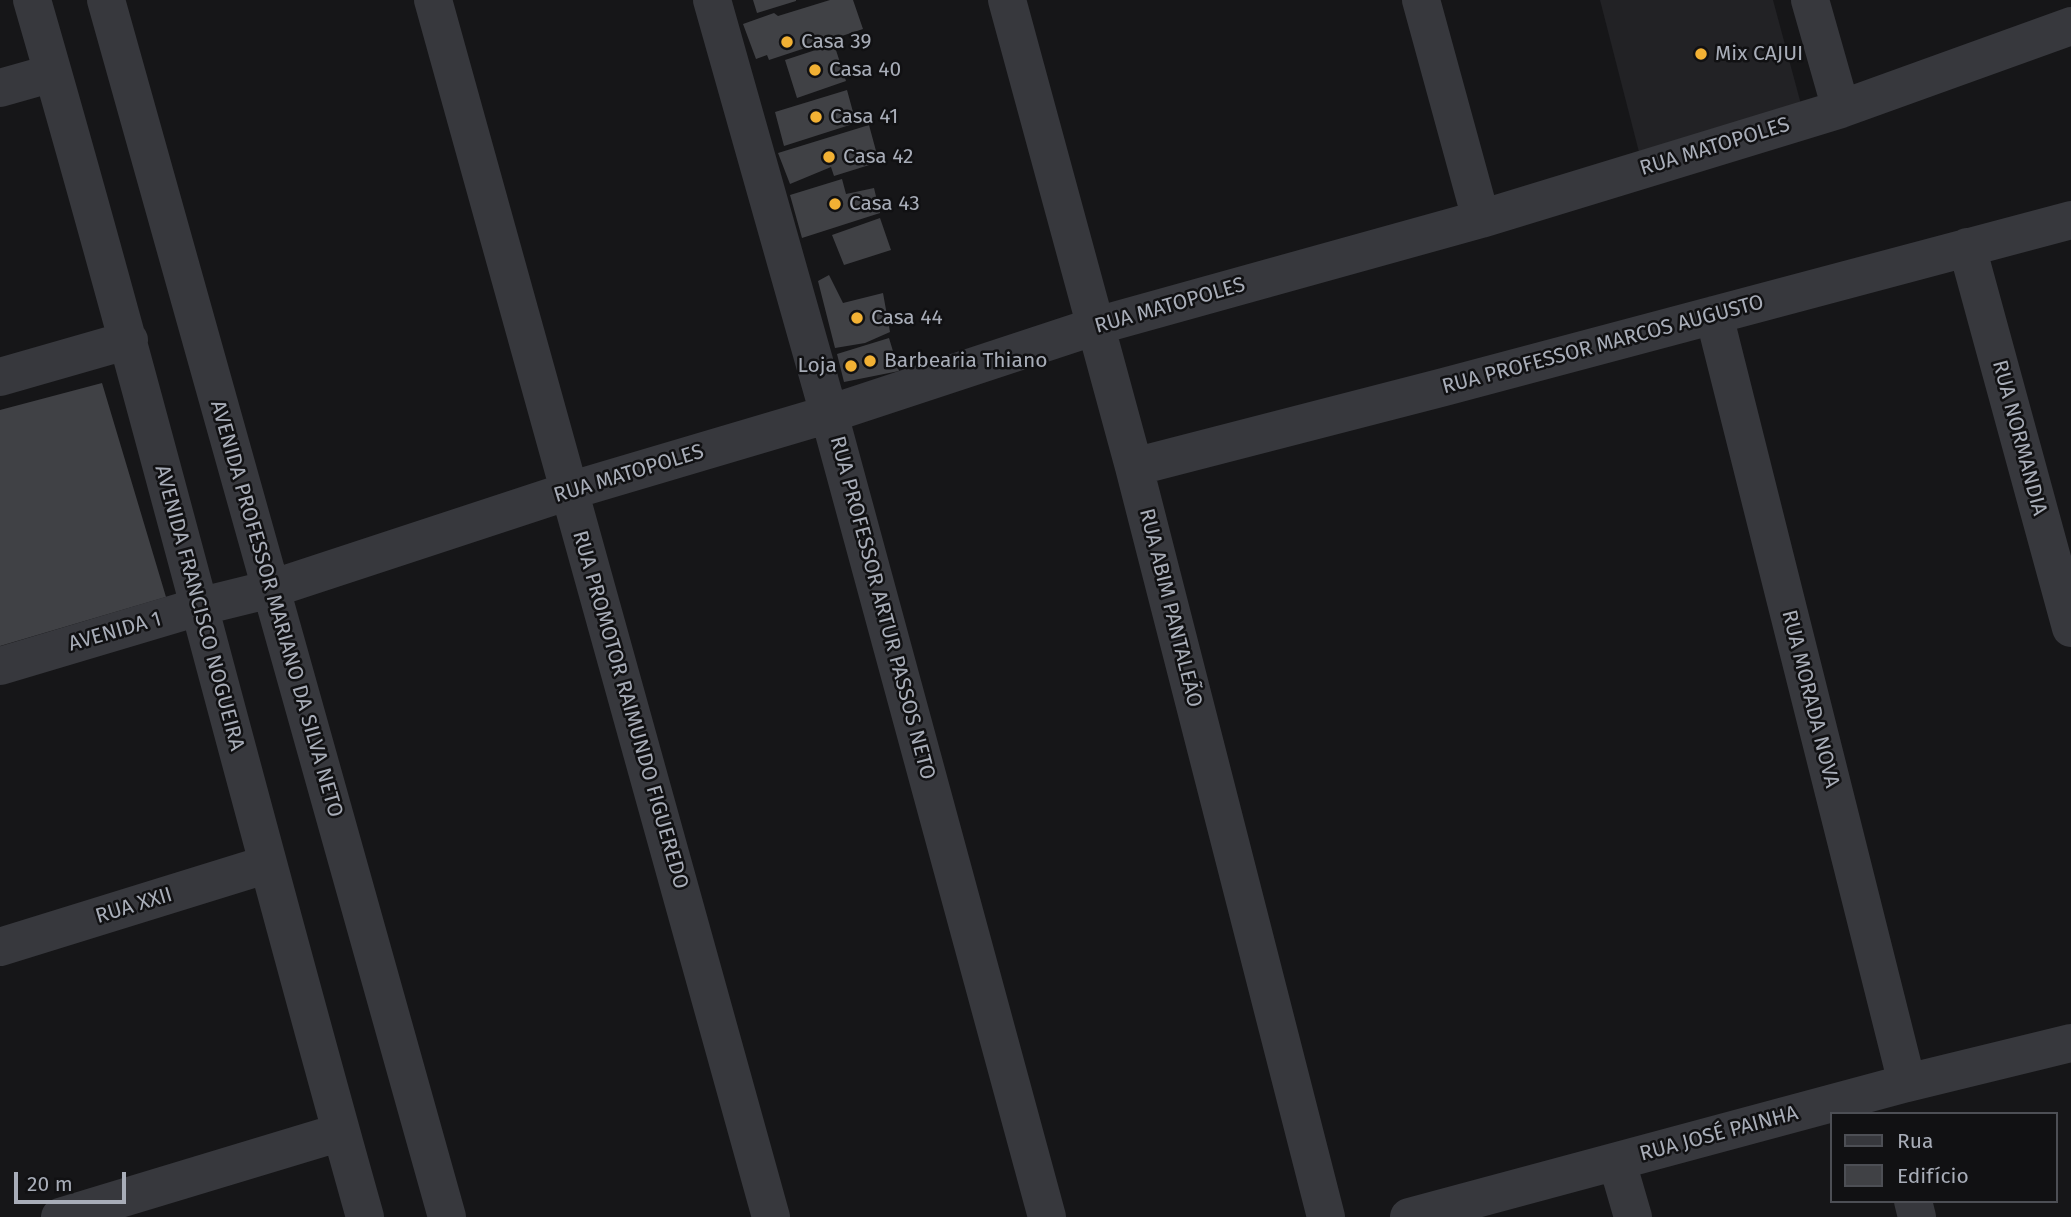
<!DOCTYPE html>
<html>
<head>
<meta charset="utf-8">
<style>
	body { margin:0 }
	#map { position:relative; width:2071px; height:1217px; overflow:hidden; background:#161618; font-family:"Fira Sans",sans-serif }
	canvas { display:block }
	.legend { position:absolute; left:1830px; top:1112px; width:228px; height:91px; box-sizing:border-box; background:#111113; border:2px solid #4d4f55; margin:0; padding:9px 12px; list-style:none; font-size:21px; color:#a8adb8 }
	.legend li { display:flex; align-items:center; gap:14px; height:35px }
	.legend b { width:35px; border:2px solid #4d4f55 }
	.scale { position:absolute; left:14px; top:1172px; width:112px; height:32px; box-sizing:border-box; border:4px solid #a8adb8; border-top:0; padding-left:9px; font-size:21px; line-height:24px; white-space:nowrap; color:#a8adb8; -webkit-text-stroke:5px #111113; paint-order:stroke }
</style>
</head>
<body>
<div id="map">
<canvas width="2071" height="1217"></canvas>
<ul class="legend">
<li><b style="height:9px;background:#37383d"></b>Rua</li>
<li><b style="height:19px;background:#404145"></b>Edifício</li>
</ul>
<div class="scale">20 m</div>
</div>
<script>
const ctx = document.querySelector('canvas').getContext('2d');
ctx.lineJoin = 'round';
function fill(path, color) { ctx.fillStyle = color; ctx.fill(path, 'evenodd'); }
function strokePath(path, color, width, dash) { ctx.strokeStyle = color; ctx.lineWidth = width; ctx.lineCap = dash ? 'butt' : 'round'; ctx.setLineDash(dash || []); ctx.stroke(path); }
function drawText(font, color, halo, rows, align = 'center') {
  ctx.font = font + ' "Fira Sans",sans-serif'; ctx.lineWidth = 5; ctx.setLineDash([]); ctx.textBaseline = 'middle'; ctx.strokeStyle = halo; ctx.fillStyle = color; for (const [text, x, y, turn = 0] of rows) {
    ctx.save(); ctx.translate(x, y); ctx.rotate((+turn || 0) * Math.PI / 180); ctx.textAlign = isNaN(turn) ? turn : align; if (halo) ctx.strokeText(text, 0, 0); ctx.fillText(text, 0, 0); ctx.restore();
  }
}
fill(new Path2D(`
	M1600,0h173l29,108 -163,44z`), '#222225');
fill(new Path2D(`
	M753,0h43v1l-39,12z
	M830,0h23l10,29 -94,31 -2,-5 -11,4 -13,-35 31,-11 4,3z
	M834,44l12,37 -49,17 -12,-38z
	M847,90l9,33 -72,23 -9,-34z
	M869,125l10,37 -45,14 -3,-9 -41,17 -12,-31z
	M842,179l4,15 28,-6 6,25 -78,25 -12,-43z
	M880,218l11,32 -47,15 -12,-30z
	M829,275l14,28 40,-10 7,39 -25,11 -30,5 -17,-67z
	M889,338l10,33 -55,11 -7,-28z
	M102,383l64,214 -166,49v-236z`), '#404145');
strokePath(new Path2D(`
	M32,0c117,404 219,812 333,1217
	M106,0l341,1217
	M433,0l338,1217
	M712,0l117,414 218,803
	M1007,0l127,467 192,750
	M1421,0l60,219
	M1810,0l31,109
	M0,88l53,-15
	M1967,247l104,381
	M1714,315l193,768
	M0,377l129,-37
	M1134,467l310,-80 627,-167
	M0,666l198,-59 73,-18 298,-98 260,-77 267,-88 385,-107 360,-110 230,-83
	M0,947l268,-83
	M1617,1162l16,55
	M1913,1201l4,16
	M60,1217l281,-85
	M1409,1217l498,-134 164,-40`), '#37383d', 38);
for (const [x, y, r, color] of [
	[787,42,7,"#f2b134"],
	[1701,54,7,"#f2b134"],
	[815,70,7,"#f2b134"],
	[816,117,7,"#f2b134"],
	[829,157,7,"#f2b134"],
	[835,204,7,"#f2b134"],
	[857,318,7,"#f2b134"],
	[870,361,7,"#f2b134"],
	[851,366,7,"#f2b134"]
]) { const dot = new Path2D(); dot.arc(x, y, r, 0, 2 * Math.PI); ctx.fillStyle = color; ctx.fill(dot); strokePath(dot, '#111113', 2.5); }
drawText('21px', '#a8adb8', '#111113', [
	["Casa 39",801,42],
	["Mix CAJUI",1715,54],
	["Casa 40",829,70],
	["Casa 41",830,117],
	["Casa 42",843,157],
	["Casa 43",849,204],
	["Casa 44",871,318],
	["Barbearia Thiano",884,361],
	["Loja",837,366,"right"]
], 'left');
drawText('21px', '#a8adb8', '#111113', [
	["RUA MATOPOLES",1715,147,-17],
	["RUA MATOPOLES",1170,306,-16],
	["RUA PROFESSOR MARCOS AUGUSTO",1603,345,-15],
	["RUA NORMANDIA",2019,438,75],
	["RUA MATOPOLES",629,474,-17],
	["AVENIDA FRANCISCO NOGUEIRA",199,608,75],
	["RUA PROFESSOR ARTUR PASSOS NETO",882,608,75],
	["RUA ABIM PANTALEÃO",1170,608,76],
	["AVENIDA PROFESSOR MARIANO DA SILVA NETO",276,609,74],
	["AVENIDA 1",115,632,-16],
	["RUA MORADA NOVA",1810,699,76],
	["RUA PROMOTOR RAIMUNDO FIGUEREDO",630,710,74],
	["RUA XXII",134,906,-17],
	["RUA JOSÉ PAINHA",1719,1134,-15]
]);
</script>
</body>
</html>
